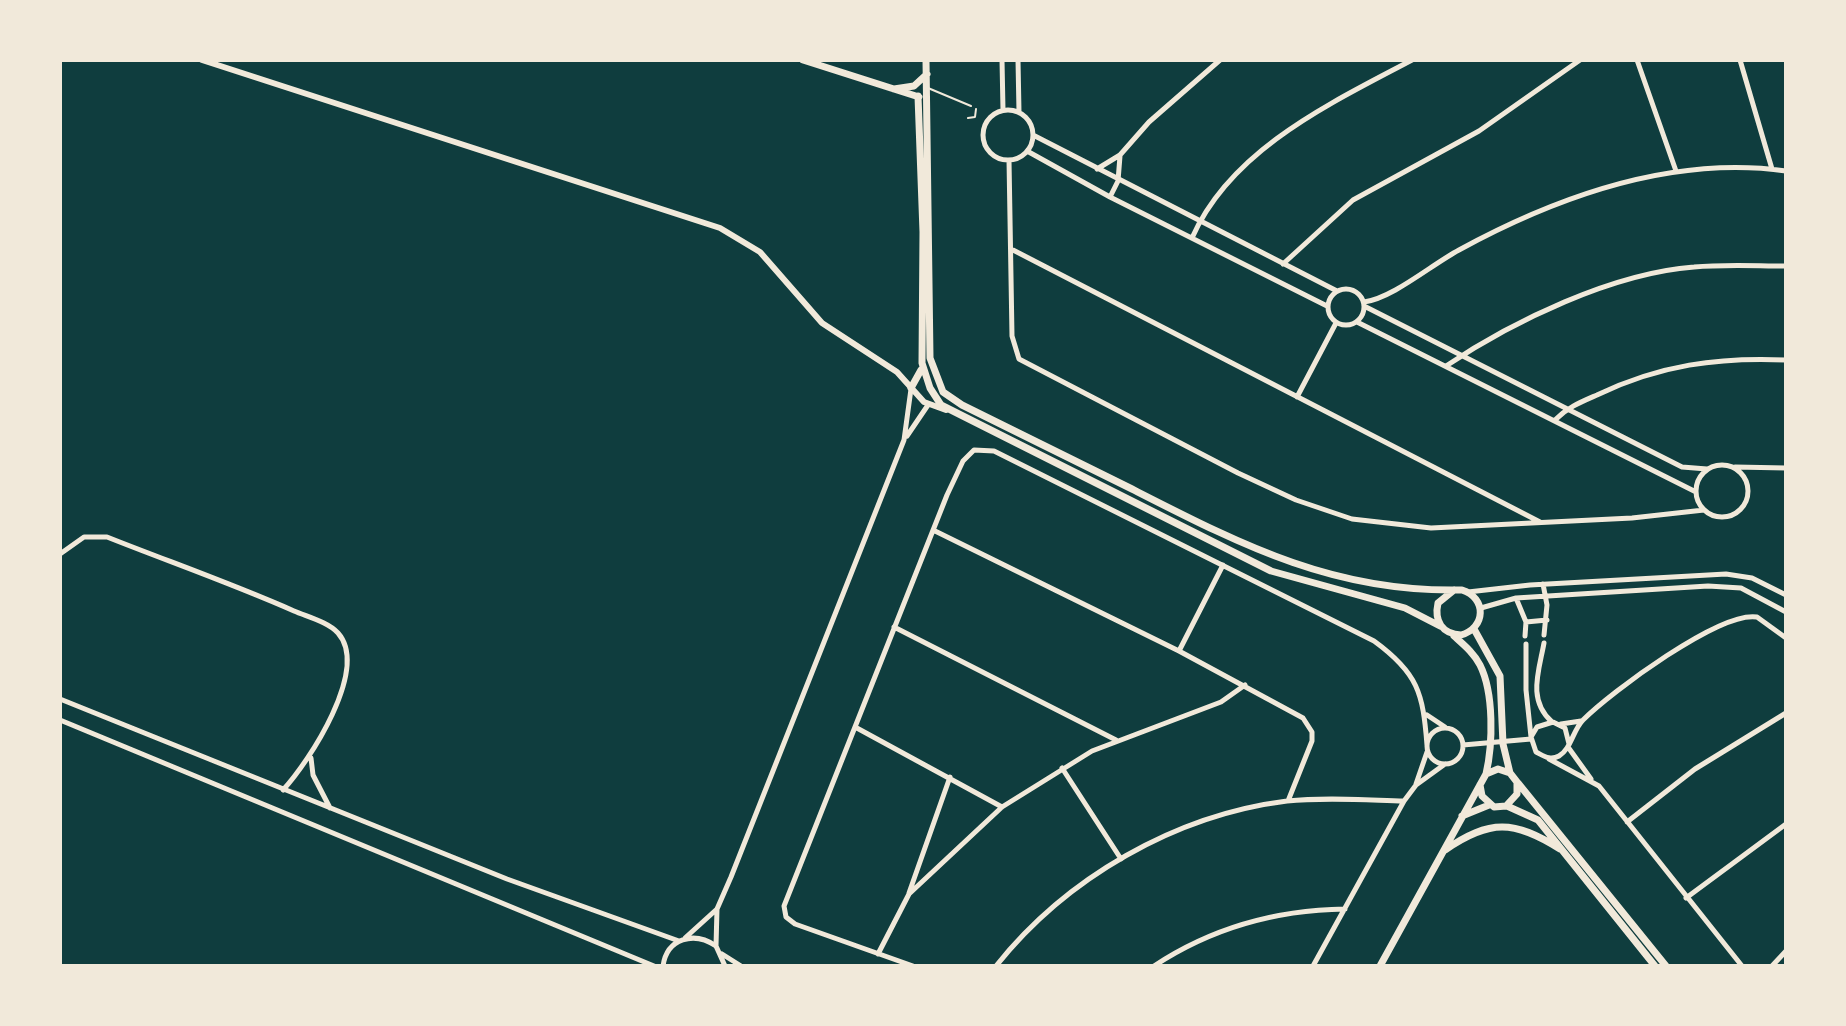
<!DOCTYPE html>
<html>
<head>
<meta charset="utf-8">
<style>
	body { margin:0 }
	#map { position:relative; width:1846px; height:1026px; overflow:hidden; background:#0f3d3e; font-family:"Fira Sans",sans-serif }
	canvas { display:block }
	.frame { position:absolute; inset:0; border:62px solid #f1e9da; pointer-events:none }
</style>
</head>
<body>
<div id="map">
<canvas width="1846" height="1026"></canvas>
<div class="frame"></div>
</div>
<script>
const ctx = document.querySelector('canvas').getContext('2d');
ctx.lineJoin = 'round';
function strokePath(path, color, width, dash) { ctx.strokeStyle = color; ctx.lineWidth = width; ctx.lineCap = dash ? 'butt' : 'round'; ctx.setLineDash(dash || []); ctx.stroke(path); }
strokePath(new Path2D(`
	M928,88l43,18
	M968,118l7,-1 1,-8`), '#f1e9da', 2);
strokePath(new Path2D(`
	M1002,60l1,50
	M1018,60l1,52
	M1637,60l39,111
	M1740,60l32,109
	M983 135a25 25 0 1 1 50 0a25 25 0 1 1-50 0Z
	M1033,135l304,156
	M1027,151l83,46 217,109
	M1009,160l3,176 7,23 219,114 58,27 56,19 79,9 201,-10 72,-8
	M1097,169l23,-14 29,-33 71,-62
	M1110,197l8,-16 2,-25
	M1192,238c39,-89 139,-135 220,-178
	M1013,250l527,272
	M1283,264l70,-64 126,-69 101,-71
	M1328 307a18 18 0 1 1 36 0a18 18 0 1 1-36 0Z
	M1364,302c29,-4 67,-37 95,-52 99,-54 213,-95 327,-79
	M1364,306l318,161 25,2
	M1357,322l339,170
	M1446,366c67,-45 167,-93 248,-99 31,-3 62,-1 92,-1
	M1297,397l39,-74
	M1555,420c13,-13 26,-18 42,-25 62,-30 121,-38 189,-35
	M907,436l21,-31
	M1696 491a26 26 0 1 1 52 0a26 26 0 1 1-52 0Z
	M1735,467l51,1
	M933,530l246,121 124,67 9,14v9l-24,60
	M60,554l24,-17h23c63,25 126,47 187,74 14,6 34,11 44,22 32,36 -29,129 -55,157
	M1543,584l4,21 -3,30
	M1468,592l62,-7 196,-11 26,4 34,17
	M1516,598l10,24 -1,14
	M1481,608l35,-10 192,-12 33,2 45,24
	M1526,622l21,-2
	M894,627l222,113
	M1544,643c-5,28 -17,57 8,79
	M1526,644v46l5,47
	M1179,651l44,-86
	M60,699l447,180 172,62
	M1427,715l18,12
	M60,720l594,246
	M1561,724l20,-3
	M855,727l147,80
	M1427 746a18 18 0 1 1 36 0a18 18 0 1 1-36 0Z
	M1569,744l-4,-16 -12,-6 -16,5 -6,10 5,15c8,4 14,9 23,4 12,-7 14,-26 24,-36 28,-28 137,-109 174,-103l29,21
	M1463,745l68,-6
	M1568,747l23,32
	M311,758l2,17 17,33
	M1549,759l50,27 143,180
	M1062,768l59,91
	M1416,784l11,-32
	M1627,822l68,-53 91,-56
	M909,893l41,-116
	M1686,898l100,-74
	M685,938l32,-29 14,-32 173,-437 7,-51
	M716,946l1,-37
	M722,954l19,12
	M878,954l31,-60 93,-87 90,-56 129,-49 24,-17
	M663,966c4,-28 31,-35 53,-20l9,20
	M913,966l-118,-42 -9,-7 -2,-11 163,-411 16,-34 11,-11 20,1 380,190c44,32 49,52 53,104
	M996,966c70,-88 179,-151 291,-165 38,-4 79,-1 117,0
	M1154,966c59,-39 122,-56 191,-57
	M1313,966l91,-165 12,-16 29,-21
	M1772,966l14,-15`), '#f1e9da', 5);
strokePath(new Path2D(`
	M202,60l518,168 40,24 62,71 75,49 27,30 22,8`), '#f1e9da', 6);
strokePath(new Path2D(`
	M803,60l116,37
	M926,60l4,298 13,34 19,13c56,28 113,56 170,84 110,56 202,104 330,101 25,8 24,38 -1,45 -19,-1 -27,-14 -23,-32l16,-13
	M894,89l20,-3 13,-12
	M918,96l5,136 -1,131 8,25 11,17 330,166 134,37 35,18
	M911,388l10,-18
	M1474,629l26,47 3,68 7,29
	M1454,636c10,9 20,17 26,29 14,28 13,79 6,109
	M1518,783l148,183
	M1507,806l31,14 117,146
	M1462,816l27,-11
	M1445,850c45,-31 69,-30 115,-1
	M1380,966l106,-192 12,-5 12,4 7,9v12l-11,12 -12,1 -12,-11 -2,-11`), '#f1e9da', 7);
</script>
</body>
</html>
